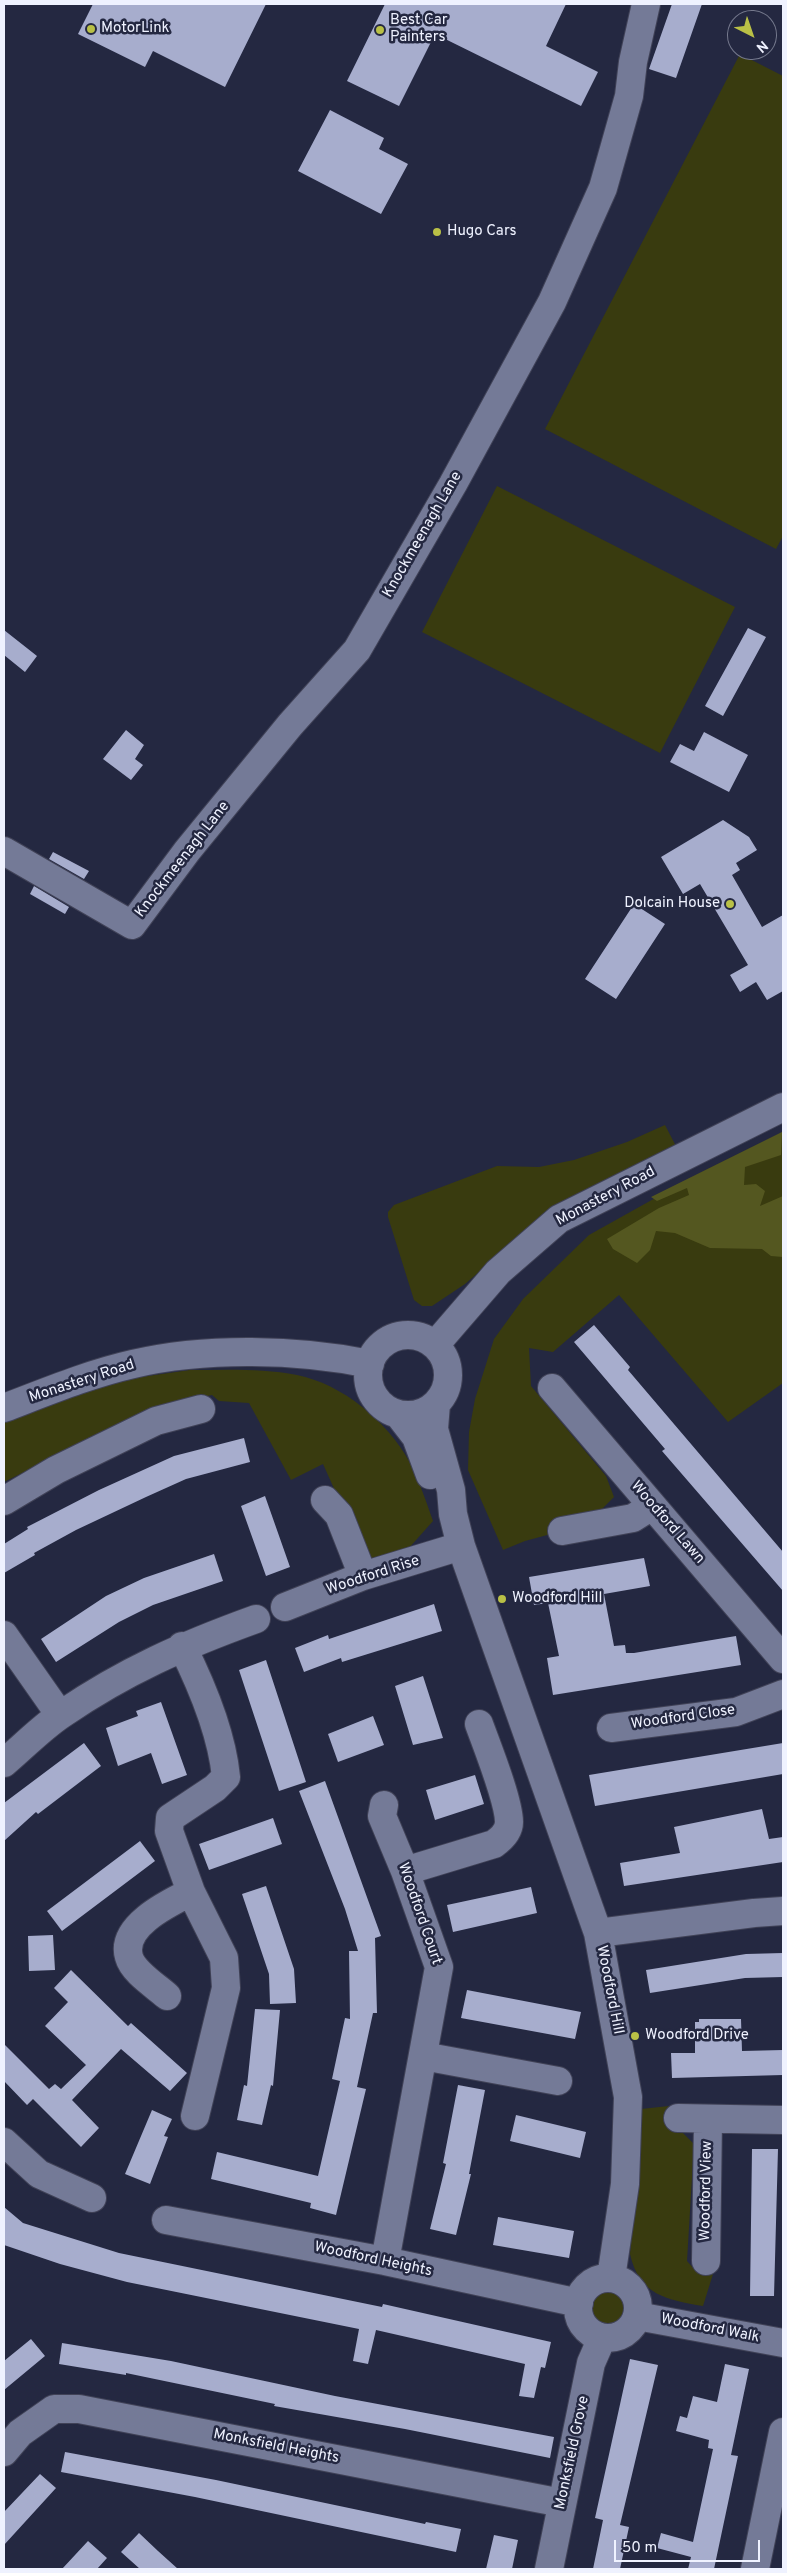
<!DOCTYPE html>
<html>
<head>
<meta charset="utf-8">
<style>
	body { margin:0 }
	#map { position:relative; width:787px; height:2573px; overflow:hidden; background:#242841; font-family:Overpass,sans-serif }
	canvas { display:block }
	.frame { position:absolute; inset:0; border:5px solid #eff2ff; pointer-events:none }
	.north { position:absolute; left:727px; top:10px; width:50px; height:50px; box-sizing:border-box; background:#242841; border:1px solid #75798d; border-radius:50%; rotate:139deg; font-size:14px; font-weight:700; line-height:20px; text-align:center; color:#eff2ff }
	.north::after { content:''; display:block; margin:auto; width:18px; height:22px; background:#b9c046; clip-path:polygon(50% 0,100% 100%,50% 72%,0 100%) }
	.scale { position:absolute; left:614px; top:2540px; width:146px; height:22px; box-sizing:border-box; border:2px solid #eff2ff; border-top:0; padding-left:6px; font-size:15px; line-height:18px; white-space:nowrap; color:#eff2ff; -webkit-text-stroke:4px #242841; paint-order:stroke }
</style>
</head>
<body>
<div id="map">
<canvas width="787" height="2573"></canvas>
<div class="frame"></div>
<div class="north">N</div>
<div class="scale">50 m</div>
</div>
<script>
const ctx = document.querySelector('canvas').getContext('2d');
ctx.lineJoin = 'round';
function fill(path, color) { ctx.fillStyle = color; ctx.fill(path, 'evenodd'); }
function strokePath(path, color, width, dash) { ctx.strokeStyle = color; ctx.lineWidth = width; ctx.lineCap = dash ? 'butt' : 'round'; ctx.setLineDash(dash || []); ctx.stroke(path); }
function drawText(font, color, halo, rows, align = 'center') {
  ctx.font = font + ' Overpass,sans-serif'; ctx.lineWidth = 5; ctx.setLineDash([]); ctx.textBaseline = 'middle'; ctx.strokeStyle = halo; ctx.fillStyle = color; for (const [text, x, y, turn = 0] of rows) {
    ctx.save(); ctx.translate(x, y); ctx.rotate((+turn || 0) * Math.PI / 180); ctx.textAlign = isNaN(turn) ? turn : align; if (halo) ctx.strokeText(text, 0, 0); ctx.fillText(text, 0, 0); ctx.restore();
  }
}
fill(new Path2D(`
	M740,54l43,22v460l-7,13 -231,-120z
	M497,486l238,121 -75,146 -238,-121z
	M665,1125l13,25 -169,96 -44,38 -33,22h-10l-8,-6 -26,-83v-5l6,-7 103,-39 42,1 35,-7 53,-18z
	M783,1132v251l-55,39 -109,-127 -66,57 -24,-4 2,38 75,90 8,21 -16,16 -48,10 1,11 -26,7 -22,9 -35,-80 1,-38 6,-33 19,-60 29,-40 66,-64 111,-62z
	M190,1370c35,0 72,-2 107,5 45,9 90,46 112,86 10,19 17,40 24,60l-24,27 -42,14 -44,-98 -32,16 -42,-77 -30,-2 -7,-6 -61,14 -147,73v-61l72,-27 51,-15z
	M669,2106l-3,21 14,3 14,14 -7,117 8,9 18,4 -10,32c-36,-6 -64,-11 -73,-52l11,-145z
	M588 2308a21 21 0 1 1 42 0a21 21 0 1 1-42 0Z`), '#393b0f');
fill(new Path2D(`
	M782,1132l-1,23 -36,12 -1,18 12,-1 9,7 -5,15 23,-10v61l-12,-1 -9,-7 -52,-1 -35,-15 -19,-2 -6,19 -13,13 -24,-14 -6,-10 52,-31 30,-13 -2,-7 -30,13 -6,-4z`), '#545720');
fill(new Path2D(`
	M93,4h173l-41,83 -72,-36 -8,16 -67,-33z
	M385,4h181l-20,42 52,26 -17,34 -146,-72 -36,72 -52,-25z
	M672,4h30l-26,74 -27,-9z
	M330,110l54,28 -5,11 29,15 -27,50 -83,-43z
	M748,628l18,9 -43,79 -18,-10z
	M4,630l33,26 -12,16 -21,-17z
	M126,730l18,15 -9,14 8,6 -12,15 -28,-21z
	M704,732l44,23 -19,37 -59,-30 10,-18 14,7z
	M723,820l26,17 8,13 -21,13 4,7 -8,5 30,52 21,-12v76l-16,9 -11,-18 -16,10 -10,-17 18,-10 -48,-81 -17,10 -22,-37z
	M53,852l36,19 -5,8 -35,-20z
	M34,886l35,21 -4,7 -35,-20z
	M634,904l31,20 -49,75 -31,-20z
	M594,1325l36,42 -2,3 155,182v39l-121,-140 3,-2 -91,-107z
	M244,1438l6,24 -64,17 -40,18 -70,33 -42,23 1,2 -31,18v-29l24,-15 -1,-2 72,-37 75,-34z
	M265,1496l25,71 -24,9 -25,-70z
	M214,1554l9,27 -70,24 -34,17 -63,40 -15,-23 65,-43 38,-18z
	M644,1558l6,28 -46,8 10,52 11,-1 1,8h8l102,-17 5,29 -188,30 -6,-37 12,-2 -11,-53 -14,2 -5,-28z
	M434,1604l8,27 -100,31 -1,-4 -37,14 -9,-24 33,-13 1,4z
	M266,1660l40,122 -27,9 -40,-121z
	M423,1676l20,62 -30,7 -18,-59z
	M161,1702l26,73 -25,9 -11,-31 -33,13 -12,-38 32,-12 -2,-5z
	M373,1716l11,29 -46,17 -10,-28z
	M84,1743l17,23 -63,48 -2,-2 -32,29v-38z
	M783,1743v31l-188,32 -6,-31z
	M475,1775l9,29 -49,16 -9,-30z
	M325,1781l56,155 -6,2 2,75h-4l-16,74 9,2 -30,126 -26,-7 1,-5 -100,-24 6,-27 101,24 22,-95 -8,-2 13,-61 5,1 -1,-68h9l-13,-42 -46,-118z
	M762,1809l7,30 14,-2v25l-159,24 -4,-23 60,-10 -6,-26z
	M273,1818l9,26 -73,26 -10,-26z
	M140,1841l15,20 -93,70 -15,-20z
	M266,1886l28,83 2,34 -26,1 -1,-30 -27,-80z
	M531,1887l6,26 -84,19 -6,-27z
	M53,1935l2,35 -26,1 -1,-35z
	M783,1953v24l-38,1 -95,15 -4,-23 100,-16z
	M71,1970l57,56 3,-3 56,50 -17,18 -49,-42 -49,51 27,28 -18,19 -48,-48 -6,6 -23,-24v-37l45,45 6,-5 6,5 25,-24 -41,-39 23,-24 -14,-14z
	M467,1990l114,22 -6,27 -114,-21z
	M255,2009l25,1 -7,76 -2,-1 -9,40 -25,-5 7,-35 3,1z
	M699,2019h42l1,32 41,-1v25l-111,3 -1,-25h24v-31h4z
	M458,2085l27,5 -16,84h2l-15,61 -26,-6 16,-65 -3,-1z
	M152,2110l20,9 -8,17 4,1 -18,47 -25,-10z
	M516,2115l70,17 -6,26 -70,-17z
	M752,2149h26l-4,147h-24z
	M4,2207l19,16 96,30 263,54 1,-3 168,38 -6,26 -4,-1 -7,31 -15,-2 6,-32 -149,-34 -8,34 -15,-3 6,-32 -232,-47 -67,-18 -56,-19z
	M498,2217l76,14 -5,27 -76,-13z
	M31,2339l14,17 -41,34v-29z
	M62,2343l109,18 164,35 219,41 -4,21 -145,-29 -131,-23 1,-2 -149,-31v2l-67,-11z
	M630,2359l28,6 -38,160 9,2 -9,42h-27l10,-49 -8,-2z
	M725,2364l24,5 -18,86 7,1 -24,113h-26l3,-12 -34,-9 4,-15 32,9 20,-93 -5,-1 1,-8 -33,-9 4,-15 7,2 6,-22 24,6z
	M65,2452l151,28 209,44 1,-2 35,7 -5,23 -261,-55 -134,-25z
	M40,2474l16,14 -52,57v-33z
	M139,2533l19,18 20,18h-38l-19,-17z
	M494,2535l24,5 -6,29h-26z
	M88,2541l19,17 -10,11h-35z`), '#a7adcd');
const minor = new Path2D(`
	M4,851l128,74 55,-74 103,-126 67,-75 96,-166 99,-182 51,-114 26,-92 4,-34 13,-58
	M368 1375a40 40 0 1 1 80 0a40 40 0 1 1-80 0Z
	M435,1345l63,-73 61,-53 224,-112
	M552,1388l231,271
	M436,1404l-2,25 17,61 2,24 8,32 137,387 30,164 -3,87 -14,94
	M4,1408c42,-16 85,-34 129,-44 72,-17 165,-15 237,0
	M399,1415l17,22 14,38
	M325,1500l14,15 24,61
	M4,1501l52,-31 100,-49 45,-12
	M562,1531l71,-13 19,-12
	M285,1607l78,-31 98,-30
	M4,1635l56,80
	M182,1646c19,38 40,89 44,131l-11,11 -45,30 -1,13 22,61 33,66 2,30 -31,128
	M611,1728l125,-16 47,-18
	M4,1763c19,-16 37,-35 58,-49 63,-43 122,-69 194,-95
	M384,1805l-2,11 23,55 34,96 -54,294
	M405,1871l89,-27c7,-5 15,-12 15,-22 0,-21 -22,-76 -30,-98
	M598,1933l156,-20 29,-2
	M167,1996c-11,-10 -34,-24 -38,-39 -9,-31 40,-54 62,-65
	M423,2056l135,25
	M678,2118l105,2
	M4,2142l35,32 53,24
	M166,2220l219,41 194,42
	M706,2261l2,-141
	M578 2308a30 30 0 1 1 60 0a30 30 0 1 1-60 0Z
	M637,2316l146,27
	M4,2452l16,-19 34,-24h25l483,94
	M549,2569l42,-206 11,-25
	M755,2569l28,-137`);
strokePath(minor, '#404257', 30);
strokePath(minor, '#747a97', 28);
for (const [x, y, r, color] of [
	[91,29,5,"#b9c046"],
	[380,30,5,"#b9c046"],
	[437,232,5,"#b9c046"],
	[730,904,5,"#b9c046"],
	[502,1599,5,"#b9c046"],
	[635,2036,5,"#b9c046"]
]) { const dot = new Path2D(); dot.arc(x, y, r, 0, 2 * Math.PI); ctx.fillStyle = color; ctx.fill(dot); strokePath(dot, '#242841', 2); }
drawText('15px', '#eff2ff', '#242841', [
	["Best Car",390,21],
	["Painters",390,38],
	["MotorLink",101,29],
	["Hugo Cars",447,232],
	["Dolcain House",720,904,"right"],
	["Woodford Hill",512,1599],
	["Woodford Drive",645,2036]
], 'left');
drawText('15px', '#eff2ff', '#242841', [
	["Knockmeenagh Lane",423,535,-60],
	["Knockmeenagh Lane",183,860,-52],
	["Monastery Road",606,1197,-28],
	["Monastery Road",82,1382,-18],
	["Woodford Lawn",667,1523,49],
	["Woodford Rise",373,1576,-18],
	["Woodford Close",683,1718,-8],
	["Woodford Court",419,1914,71],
	["Woodford Hill",609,1990,79],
	["Woodford View",707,2191,-89],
	["Woodford Heights",373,2260,12],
	["Woodford Walk",710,2329,11],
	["Monksfield Heights",276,2447,11],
	["Monksfield Grove",573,2453,-78]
]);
</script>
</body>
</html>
